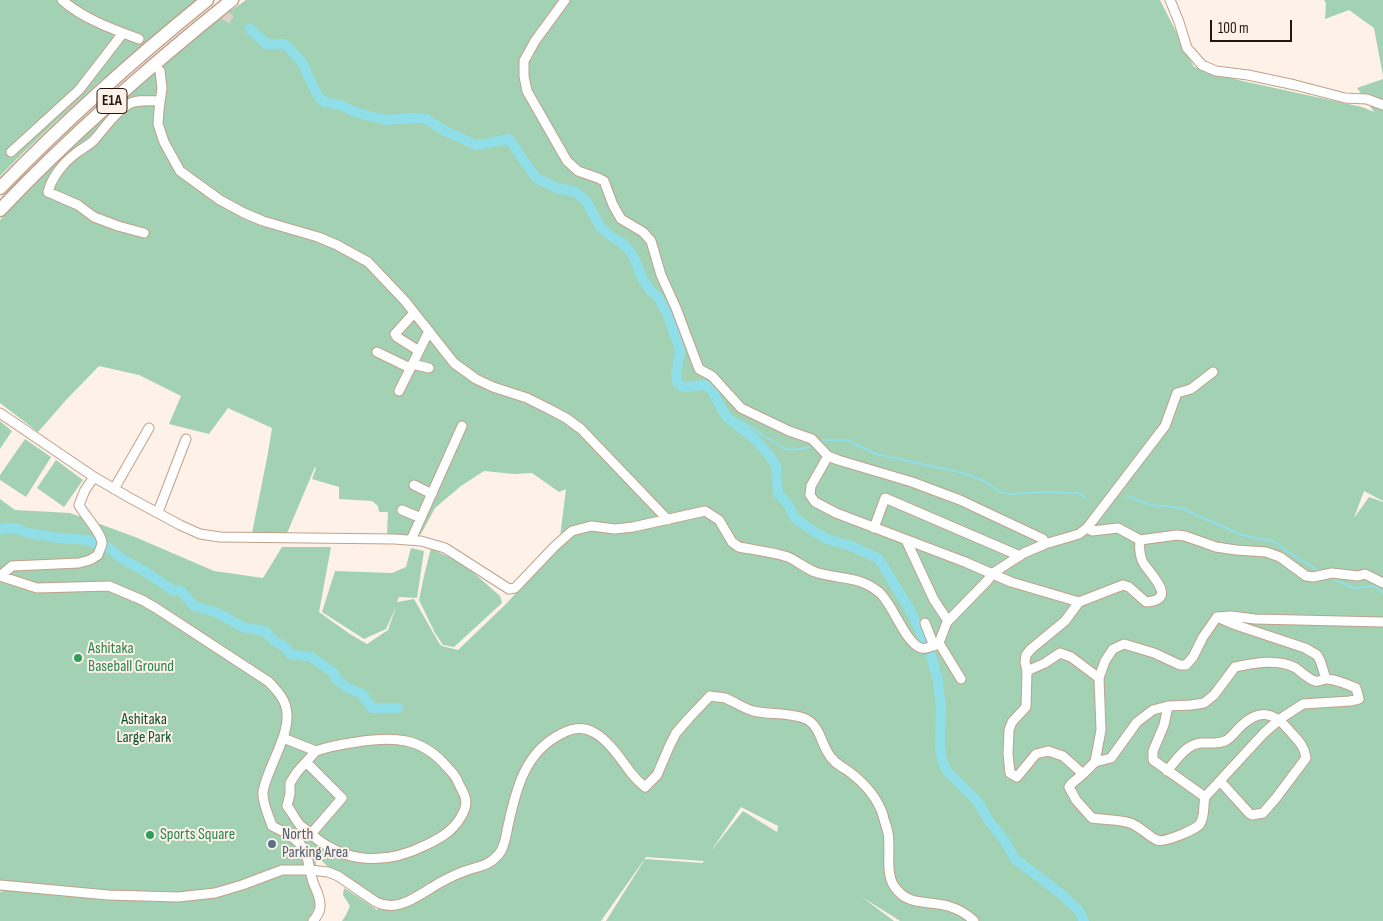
<!DOCTYPE html>
<html>
<head>
<meta charset="utf-8">
<style>
	body { margin:0 }
	#map { position:relative; width:1383px; height:921px; overflow:hidden; background:#fef1e8; font-family:"Sofia Sans Condensed",sans-serif }
	canvas { display:block }
	.scale { position:absolute; left:1210px; top:20px; width:82px; height:22px; box-sizing:border-box; border:2px solid #22170f; border-top:0; padding-left:6px; font-size:15px; line-height:18px; white-space:nowrap; color:#22170f; -webkit-text-stroke:4px #fef1e8; paint-order:stroke }
</style>
</head>
<body>
<div id="map">
<canvas width="1383" height="921"></canvas>
<div class="scale">100 m</div>
</div>
<script>
const ctx = document.querySelector('canvas').getContext('2d');
ctx.lineJoin = 'round';
function fill(path, color) { ctx.fillStyle = color; ctx.fill(path, 'evenodd'); }
function strokePath(path, color, width, dash) { ctx.strokeStyle = color; ctx.lineWidth = width; ctx.lineCap = dash ? 'butt' : 'round'; ctx.setLineDash(dash || []); ctx.stroke(path); }
function drawText(font, color, halo, rows, align = 'center') {
  ctx.font = font + ' "Sofia Sans Condensed",sans-serif'; ctx.lineWidth = 4; ctx.setLineDash([]); ctx.textBaseline = 'middle'; ctx.strokeStyle = halo; ctx.fillStyle = color; for (const [text, x, y, turn = 0] of rows) {
    ctx.save(); ctx.translate(x, y); ctx.rotate((+turn || 0) * Math.PI / 180); ctx.textAlign = isNaN(turn) ? turn : align; if (halo) ctx.strokeText(text, 0, 0); ctx.fillText(text, 0, 0); ctx.restore();
  }
}
fill(new Path2D(`
	M0,0h197c-69,55 -135,113 -197,176z
	M246,0h914l34,67 44,13 124,27 12,5 -17,-24 26,-9v422l-19,-10 -10,27 15,-21 14,5v419h-483l-38,-24 32,24h-288l39,-62 57,4 2,-2 -58,-4 -45,64h-259l4,-6 4,-9 -7,-11 1,-7 22,14 11,8 6,-4 -50,-35 -17,-15 -1,51 -7,14h-308v-29h4l-4,-1v-392l15,11 55,3 65,24 79,34 49,7 19,-31h49l-12,65 31,22 17,10 21,-14 8,-23 -10,22 -22,10 -42,-27 13,-41 57,2 14,-6 5,-19 13,3 -7,47 -18,-1 -2,5 17,-3 25,44 3,3 16,4 49,-47 52,-58 7,-56 -7,3 -27,-19 -18,1 -30,-3 -23,15 -26,22 -14,26 -10,4 -24,-3 1,-23h-9l-1,-6 -6,-5 -33,-2v-12l-27,-8 4,-11 -1,-1 -30,71h-34l17,-85 4,-25 -44,-20 -19,26 -40,-10 12,-28 -42,-21 -40,-9 -32,33 -29,33 -38,-29v-183l45,-48 75,-71 66,-59zM741,807l37,19 -1,6 -34,-21 -32,40z
	M1324,0h59v76l-9,-48 -25,-18 -24,9 1,-16z
	M0,421l12,10 -12,18z
	M25,439l26,18 -25,40 -26,-17v-5z
	M56,460l27,20 -19,27 -27,-19z
	M431,548l35,18 34,30 2,7 -48,44 -11,-2 -8,-12 -16,-33 5,-24z`), '#a2d1b3');
strokePath(new Path2D(`
	M734,422l7,-1 42,27 8,2 19,-3
	M823,440h24l29,14 87,19 21,8 16,11 11,2 32,-2 34,1 8,4
	M1127,496l23,9 24,2 9,2 59,26 34,7 9,8 34,21
	M1330,578l24,10 21,-2 8,7`), '#90dfe8', 2);
strokePath(new Path2D(`
	M250,29l16,15h18l6,5 13,15 5,12 11,22 6,4 15,3 18,8 28,7 28,-2 12,1 19,12 31,14 33,-6 27,39 21,10 19,4 10,9 15,27 11,9 10,6 6,6 6,9 9,22 8,11 7,6 9,16 13,37 -4,26 2,8 7,3 20,-2 6,4 12,22 5,7 26,20 15,17 7,11 2,27 9,10 8,15 18,13 14,8 24,7 28,13 31,51 16,33
	M0,530l4,-2h10l14,5 32,5 28,2 11,5
	M108,547l13,11 23,13 30,20 4,-1 4,2 12,14 21,6 30,16 20,3 8,9 12,7 5,7 21,3 23,16 2,6 10,8 16,7 10,14h26
	M931,656l7,24 1,12 2,13 -1,42 2,13 5,11 31,31 9,16 17,22 11,19 45,34 19,18 5,10`), '#90dfe8', 10);
strokePath(new Path2D(`
	M201,1l34,21`), '#ddd0c7', 9, [9, 4.5]);
const minor = new Path2D(`
	M62,0c22,19 50,29 77,39
	M565,0l-30,41 -11,20v15l3,15 40,70 11,10 20,7 6,3 9,24 8,14 22,13 8,9 10,34 15,33 23,61 13,7 29,32 48,23 23,8 16,17 10,4 74,22 48,18 83,39 2,5
	M1170,0l9,22 8,26 15,17 14,6 32,4 47,10 50,13 22,1 16,6
	M160,71l2,17 -3,22 -1,14 6,18 16,29 40,29 24,13 19,8 55,16 19,8 31,17 37,39 49,62 22,16 17,8 34,11 22,11 17,9 15,11 87,91
	M11,152l68,-62 44,-57
	M144,233l-26,-7 -24,-9 -16,-12 -30,-13c4,-15 15,-29 27,-38 6,-5 13,-8 19,-14 11,-12 20,-27 35,-36 8,-5 21,-3 31,-3
	M414,313l-19,21 2,3 22,14
	M377,352l33,16
	M412,364l17,4
	M399,391l30,-60
	M0,413l94,64 36,21 50,27 20,9 20,3 174,2 27,2 24,7 64,41 6,-1 40,-42 17,-15 19,-5 24,3 18,-2 72,-16 14,9 13,22 7,5c15,3 34,5 49,10 9,4 17,11 27,15 24,8 44,3 65,21 13,12 26,51 41,55 6,2 13,-3 18,-5l8,-21 40,-41 6,-8 31,-20 21,-9 34,-10 8,-6 78,-102 12,-33 14,-4 22,-17
	M828,456l-17,30 -1,9 5,7 21,11 129,49 46,20 68,20
	M414,485l18,9
	M114,489l35,-61
	M402,510l19,8
	M158,512l28,-73
	M874,528l11,-30 135,58
	M1087,528l5,3 26,-3 22,12 37,-5 8,1 31,11 20,3 30,2 14,5 26,19 7,1 19,-4 26,3 7,-2 18,9
	M411,540l51,-114
	M906,540l28,60 14,21
	M0,576l37,12 72,-2 33,14 14,8 113,74c6,7 13,13 16,22 10,26 -18,62 -22,88 -1,11 6,24 9,34 11,5 21,10 29,19 8,10 8,25 12,37 3,8 8,16 7,25 0,6 -4,10 -7,14
	M0,576l12,-10 67,-3 11,-3 8,-5c1,-4 4,-9 4,-12 -1,-11 -18,-28 -23,-38l6,-15 9,-13
	M1217,617l16,7 72,24 12,7 3,5 6,19
	M925,623l9,23
	M939,643l22,36
	M1027,671l18,-8 15,-10 11,4 28,21
	M1168,706l-4,19 -11,26v9l52,37
	M283,738l33,13c14,-5 27,-7 41,-9 36,-6 65,-5 90,25 5,5 9,9 11,15 5,11 11,17 6,29 -8,18 -21,26 -38,34 -40,20 -80,19 -114,-10 -4,-4 -8,-7 -12,-10 -5,-6 -8,-13 -13,-19l3,-12v-11l7,-11 19,-21
	M306,762l36,36 -31,36
	M1095,762l16,-4 26,-36 16,-12 15,-4 23,-1 13,-2 10,-8 21,-28c19,-4 42,-9 61,1 5,4 14,12 19,13 5,1 7,-2 11,-2 8,0 23,6 30,9l3,11 -9,2 -47,3 -23,15 -16,14 -59,64c-2,9 0,20 -5,27 -5,6 -36,19 -43,16 -9,-4 -16,-13 -27,-17 -12,-4 -25,-3 -38,-5l-16,-18 -7,-13 2,-3 12,-10 12,-12 6,-32 -2,-52 6,-17 8,-12 11,-5 30,9 26,12h6l7,-8 10,-20 14,-20 14,-1 24,3 128,3
	M1167,771c10,-12 19,-27 35,-28 8,0 16,1 23,-2 7,-3 11,-11 17,-16 18,-16 31,-13 46,4 9,11 16,15 18,29l-30,40 -13,15 -11,2 -3,-2 -29,-32
	M1083,774l-20,-18 -15,-5 -12,3 -19,23 -7,-4 -2,-19 1,-24 3,-8 14,-15 1,-36 -2,-9 1,-7 5,-6 34,-28 14,-19 44,-17 6,2 17,15c32,-2 6,-26 -2,-38 -4,-5 -5,-17 -4,-24
	M0,885l108,10 70,2 37,-4 27,-8 40,-15h29l17,2 10,4 38,26c21,10 38,-4 55,-14 11,-7 23,-13 34,-17 14,-5 24,-5 34,-17 6,-7 7,-19 9,-28 8,-37 17,-74 53,-92 11,-6 21,-8 32,-2 15,7 29,29 39,42 4,5 8,9 13,13l12,-12 12,-28 7,-14 13,-15 21,-22c5,1 11,1 15,2 10,4 18,10 28,13 17,4 37,1 53,8 13,6 15,23 22,34 5,10 15,14 23,20 14,11 26,24 32,42 1,6 4,12 5,18 3,16 -3,39 6,53 14,21 33,14 54,20 10,3 19,8 26,15`);
const highway = new Path2D(`
	M0,188c65,-67 134,-129 207,-188
	M0,210c72,-76 151,-145 232,-210`);
strokePath(minor, '#bfa18c', 11);
strokePath(highway, '#bfa18c', 15);
strokePath(minor, '#fff', 9);
strokePath(highway, '#fff', 12);
for (const [x, y, r, color] of [
	[78,658,5,"#2e9e5b"],
	[150,835,5,"#2e9e5b"],
	[272,844,5,"#5c6f8a"]
]) { const dot = new Path2D(); dot.arc(x, y, r, 0, 2 * Math.PI); ctx.fillStyle = color; ctx.fill(dot); strokePath(dot, '#fef1e8', 2); }
for (const [x, y, w] of [
	[112,101,30]
]) { const box = new Path2D(); box.roundRect(x - w / 2, y - 12.5, w, 25, 4); ctx.fillStyle = '#fef1e8'; ctx.fill(box); strokePath(box, '#22170f', 1); }
drawText('bold 15px', '#22170f', null, [
	["E1A",112,101]
]);
drawText('16px', '#27864d', '#fef1e8', [
	["Ashitaka",88,649],
	["Baseball Ground",88,667],
	["Sports Square",160,835]
], 'left');
drawText('16px', '#0c5230', '#fef1e8', [
	["Ashitaka",144,720],
	["Large Park",144,738]
]);
drawText('16px', '#4e5e75', '#fef1e8', [
	["North",282,835],
	["Parking Area",282,853]
], 'left');
</script>
</body>
</html>
